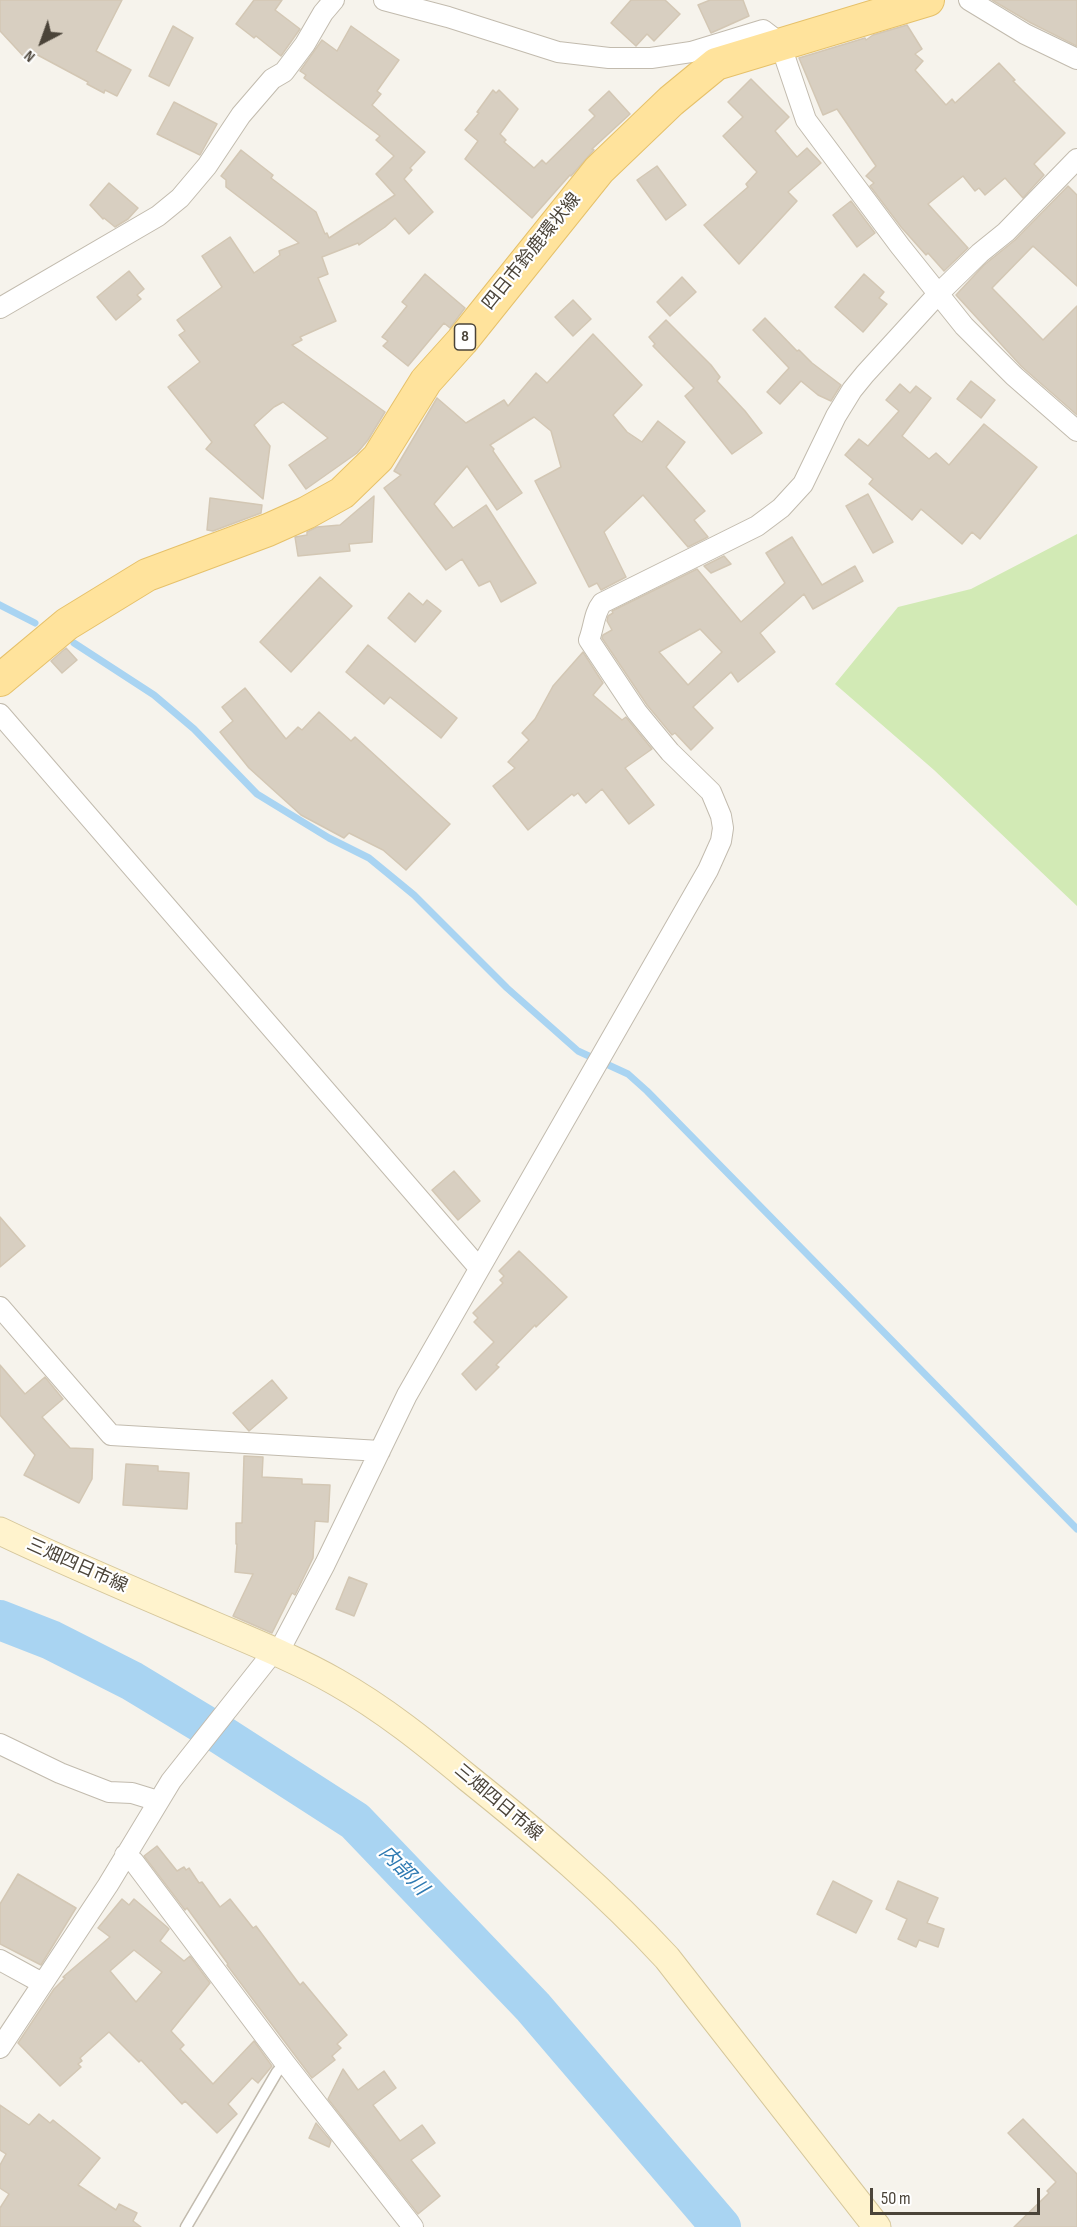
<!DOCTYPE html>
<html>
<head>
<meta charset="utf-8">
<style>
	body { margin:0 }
	#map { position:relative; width:1077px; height:2227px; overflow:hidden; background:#f6f3ec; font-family:"Sofia Sans Condensed",sans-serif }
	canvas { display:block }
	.north { position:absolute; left:12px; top:12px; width:60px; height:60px; -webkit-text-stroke:4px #fff; paint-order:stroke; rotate:221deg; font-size:16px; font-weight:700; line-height:24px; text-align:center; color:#4b4439 }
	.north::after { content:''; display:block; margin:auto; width:21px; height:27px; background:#4b4439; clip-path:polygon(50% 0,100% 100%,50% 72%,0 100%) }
	.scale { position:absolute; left:870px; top:2188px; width:170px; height:27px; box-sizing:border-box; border:3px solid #4b4439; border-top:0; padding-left:8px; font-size:18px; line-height:21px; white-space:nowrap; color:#4b4439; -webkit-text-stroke:4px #fff; paint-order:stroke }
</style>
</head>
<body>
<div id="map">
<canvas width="1077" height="2227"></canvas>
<div class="north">N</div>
<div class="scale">50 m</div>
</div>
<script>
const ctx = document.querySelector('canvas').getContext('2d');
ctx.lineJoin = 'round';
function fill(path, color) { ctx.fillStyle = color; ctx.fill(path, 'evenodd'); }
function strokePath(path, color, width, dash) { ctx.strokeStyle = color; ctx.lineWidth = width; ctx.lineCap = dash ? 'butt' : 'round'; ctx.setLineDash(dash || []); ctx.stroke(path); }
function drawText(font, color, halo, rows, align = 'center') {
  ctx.font = font + ' "Sofia Sans Condensed","Noto Sans JP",sans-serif'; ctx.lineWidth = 4.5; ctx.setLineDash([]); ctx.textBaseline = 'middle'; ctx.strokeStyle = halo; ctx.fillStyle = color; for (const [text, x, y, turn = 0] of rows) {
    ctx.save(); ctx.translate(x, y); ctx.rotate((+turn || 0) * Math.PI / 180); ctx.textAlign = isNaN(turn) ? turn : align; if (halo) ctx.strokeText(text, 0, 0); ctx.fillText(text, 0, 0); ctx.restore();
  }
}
fill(new Path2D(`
	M1077,534v372l-143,-136 -99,-86 63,-77 73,-18z`), '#d2eab5');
strokePath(new Path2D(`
	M0,605l35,18
	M74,643l80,52 40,34 63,65 72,44 40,20 45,37 93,93 71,63 50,23 19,17 430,438`), '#a9d4f2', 7);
strokePath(new Path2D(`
	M0,1620l51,20 81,41 91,55 132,85 178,186 188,220`), '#a9d4f2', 40);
const building = new Path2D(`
	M0,0h122l-26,51 35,19 -14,26 -12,-6 -1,3 -17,-9 1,-2 -56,-30 -5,8 -27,-29z
	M254,0h28l-7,10 25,19 -19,27 -25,-20 -2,2 -18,-14z
	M631,0h34l15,14 -26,27 -7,-7 -11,12 -25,-23z
	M710,0h33l6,16 -38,17 -13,-28z
	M992,0h85v46l-46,-23z
	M907,25l15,24 -7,5 8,7 -8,9 31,35 6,-6 3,4 44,-40 16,17 -2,1 52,52 -31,31 10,11 -21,23 -18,-20 -20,17 -6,-7 -4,3 -12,-15 -35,28 40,44 -24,23 -16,-18 -2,2 -25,-28 -31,-41 4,-3 -8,-7 10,-10 -39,-57 -14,6 -24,-57 66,-20 1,2 7,-5z
	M173,26l20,12 -24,48 -20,-10z
	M351,26l48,34 -22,31 4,3 -9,11 53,47 -15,16 2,2 -8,9 29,33 -24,22 -14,-16 -10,9 -26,18 -1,-2 -36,14 6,17 -10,4 18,43 -36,16 2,3 -10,5 93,67 -17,28 -11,13 -51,36 -17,-24 39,-27 -45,-36 -9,5 -20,18 16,21 -7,53 -57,-50 6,-7 -44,-55 32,-25 -21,-27 6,-4 -8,-11 45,-33 -20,-31 28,-19 24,36 26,-18 -1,-4 20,-8 -73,-56v-7l-5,-4 20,-26 32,25 -2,3 45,34 9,22 2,-1 2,5 66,-43 -19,-21 18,-18 -18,-16 4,-4 -76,-58 2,-3 -6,-4 22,-31 15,11z
	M751,79l38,38 -14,14 22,26 10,-9 14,15 -33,29 9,9 -58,63 -35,-39 44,-38 -2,-3 11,-12 -34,-36 20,-19 -15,-15z
	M493,90l3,3 3,-3 19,19 -18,25 6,6 -2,2 30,26 8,-8 4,4 49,-48 -6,-6 20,-19 21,23 -38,35 2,1 -23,26 -1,-1 -38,43 -67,-59 13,-18 -13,-11 14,-17 -2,-1z
	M174,102l43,22 -17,31 -43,-21z
	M657,166l29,39 -20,15 -29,-40z
	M109,183l29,25 -10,11 -13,8 -11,-9 -1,1 -13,-14z
	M1068,186l9,9v91l-44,-40 -41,42 51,52 34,-34v109l-55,-48 -66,-72 28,-30 31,-25z
	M851,201l24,32 -18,14 -24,-32z
	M129,271l15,18 -7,6 4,4 -25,21 -19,-23z
	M425,274l40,34 -15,20 -6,-5 -36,43 -25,-20 5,-5 -6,-4 25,-31 -5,-4z
	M864,274l20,18 -5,6 8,6 -24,28 -28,-25z
	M682,277l14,15 -26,24 -13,-14z
	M573,300l18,19 -18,17 -18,-19z
	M765,318l32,33 2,-1 13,13 29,22 -10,16 -13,-6 -17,-14 -21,23 -13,-12 22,-24 -36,-38z
	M666,320l45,45 9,12 -3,4 28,30 17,22 -30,21 -47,-58 9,-8 -41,-42 2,-2 -6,-7z
	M593,334l49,51 -29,30 14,17 15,10 16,-21 27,21 -19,25 39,44 -11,9 14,17 -20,10 -45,-52 -39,37 22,45 -25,13 -4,-7 -8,4 -54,-106 26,-14 -10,-36 -17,-14 -44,28 4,4 -1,2 29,42 -25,17 -30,-44 -33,38 19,24 33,-23 50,78 -35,19 -11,-21 -11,5 -17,-27 -16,11 -62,-82 17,-13 -7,-4 43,-73 29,25 38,-23 4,6 28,-33 11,10z
	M971,381l24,19 -14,18 -24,-19z
	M900,384l10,9 6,-7 15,12 -29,38 27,23 7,-6 13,12 35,-41 53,43 -57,72 -8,-7 -10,12 -41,-35 -9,11 -43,-36 4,-5 -28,-24 14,-16 9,7 31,-35 -13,-11z
	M868,494l25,48 -20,11 -27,-47z
	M374,496l-2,46 -23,2 1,7 -52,5 -3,-19 12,-2v-3l10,-5 23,-2z
	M210,498l52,7 -1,8 -48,18 -6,-1z
	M792,537l30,48 33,-19 8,15 -50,28 -9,-15 -44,39 15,19 -37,30 -7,-10 -38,35 20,21 -22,22 -16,-17 -3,2 -25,-30 -45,-67 1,-3 9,-5 -5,-9 1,-5 5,-3 -1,-2 85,-42 44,53 44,-39 -19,-30zM700,629l22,23 -34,33 -29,-33z
	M724,556l7,8 -20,9 -7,-7z
	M320,577l32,29 -61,66 -31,-30z
	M409,593l14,12 4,-5 14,11 -26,31 -27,-24z
	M368,645l89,73 -16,20 -51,-41 -6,7 -38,-32z
	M66,648l11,12 -15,13 -11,-12z
	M583,652l20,31 -10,12 29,25 4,-3 26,32 -27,19 29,37 -25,19 -27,-35 -16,14 -8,-10 -4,3 -2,-2 -44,36 -35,-44 22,-18 -7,-6 21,-22 -7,-7 13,-14 18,-33z
	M245,688l41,51 12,-12 4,3 17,-18 32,29 4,-4 95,87 -44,46 -23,-20 -34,-17 -5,5 -43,-23 -52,-47 -29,-36 13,-11 -11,-14z
	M454,1171l26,30 -22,19 -26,-30z
	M0,1217l25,29 -25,21z
	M519,1251l48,46 -31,30 -1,-2 -39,40 3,2 -23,23 -14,-16 32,-32 -20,-20 4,-4 -5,-5 30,-30 -3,-3 4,-4 -5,-5z
	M0,1365l25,29 20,-17 18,22 -21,18 28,31 23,1 -1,30 -13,24 -55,-28 11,-20 -35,-40z
	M272,1380l15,18 -38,33 -16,-18z
	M244,1456l19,1 -1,20 40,2v5l28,1 -2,37 -13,-1 -2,37 -18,37 -3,-2 -20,40 -39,-17 20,-42 -18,-2 2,-28h-1v-21h6z
	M126,1464l32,2v5l31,2 -2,36 -64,-4z
	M349,1577l18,7 -13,32 -18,-7z
	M157,1846l20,25 7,-4 2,3 3,-2 10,15 3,-1 18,25 10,-8 23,29 3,-2 44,59 3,-3 44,53 -10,9 4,4 -9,8 3,4 -23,18 -85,-113 1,-1 -41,-56 -2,2 -41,-54z
	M18,1874l58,34 -35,57 -41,-21v-40z
	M833,1881l39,20 -16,32 -39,-19z
	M898,1881l40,17 -11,25 17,6 -6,18 -19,-7 -3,7 -18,-8 9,-20 -21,-10z
	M122,1899l7,6 5,-6 33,28 2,2 -9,12 24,20 6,-5 20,27 -39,48 13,14 -4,4 33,35 41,-43 18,25 -14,17 -6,-5 -24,26 9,10 -20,19 -32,-32 -3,3 -41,-44 -2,2 -30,-30 -29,26 2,3 -4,3 3,3 -21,19 -42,-43 36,-54 11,-11 -2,-1 47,-40 -12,-9zM134,1950l28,22 -26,30 -26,-31z
	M343,2069l15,21 26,-19 12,17 -23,17 27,36 22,-16 13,18 -24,17 29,36 -22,18 -90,-115z
	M0,2105l29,20 10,-11 11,9 3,-3 47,38 -22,27 38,25 3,-6 18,9 -4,8 8,6h-141v-19l9,-14 -9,-6v-23l6,-11 -6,-4z
	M1023,2119l54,55v53h-63l35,-34 -2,-2 9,-9 -48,-49z
	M316,2123l15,18 -2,6 -20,-9z`);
fill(building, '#d8cfc1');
strokePath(building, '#d3c7b4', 1.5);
const lane = new Path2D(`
	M186,2227l91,-155 8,-9`);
const street = new Path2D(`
	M384,0l64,17 110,35 51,6h42l40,-6 72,-22 17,13 26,77 94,126 64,80 50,50 63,55
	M969,0l56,34 52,25
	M0,308l158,-92 22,-18 27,-32 34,-51 31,-36 12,-7 21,-28 18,-31 11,-13
	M0,714l479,554
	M0,1307l111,128 269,16
	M278,1653l47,-89 82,-169 301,-525 13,-29 2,-13 -2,-12 -10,-24 -41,-40 -33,-40 -48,-72c5,-13 5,-27 13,-37l155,-77 24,-18 22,-24 33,-68 16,-26 13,-16 73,-80 42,-41 26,-21 71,-73
	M0,1744l60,29 49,19 23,1 26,8
	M125,1855l9,7 151,201 128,164
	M0,1960l42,23
	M0,2048l108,-163 63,-104 103,-130`);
const secondary = new Path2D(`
	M0,1531c67,32 136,61 204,90 44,19 90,37 132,61 48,27 90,61 132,96 70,56 138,114 199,180l210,269`);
const primary = new Path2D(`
	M0,680l67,-56 80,-49 121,-45 38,-17 36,-20 36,-35 48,-77 36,-40 137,-171 72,-69 45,-37 212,-64`);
strokePath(lane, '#c2bbae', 13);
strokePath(street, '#c2bbae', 22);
strokePath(secondary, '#d6c79b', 29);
strokePath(primary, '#e6c16a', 34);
strokePath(lane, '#fff', 10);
strokePath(street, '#fff', 20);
strokePath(secondary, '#fff3cd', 27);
strokePath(primary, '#ffe39c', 32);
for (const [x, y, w] of [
	[465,337,21]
]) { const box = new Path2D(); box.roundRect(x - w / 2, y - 13, w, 26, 4.5); ctx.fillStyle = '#fff'; ctx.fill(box); strokePath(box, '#4b4439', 1.5); }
drawText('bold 16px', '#4b4439', null, [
	["8",465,337]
]);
drawText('18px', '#4b4439', '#fff', [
	["四日市鈴鹿環状線",532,252,-51],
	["三畑四日市線",77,1566,24],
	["三畑四日市線",498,1803,40]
]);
drawText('italic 20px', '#2e7ab2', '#fff', [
	["内部川",403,1871,46]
]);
</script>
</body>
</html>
